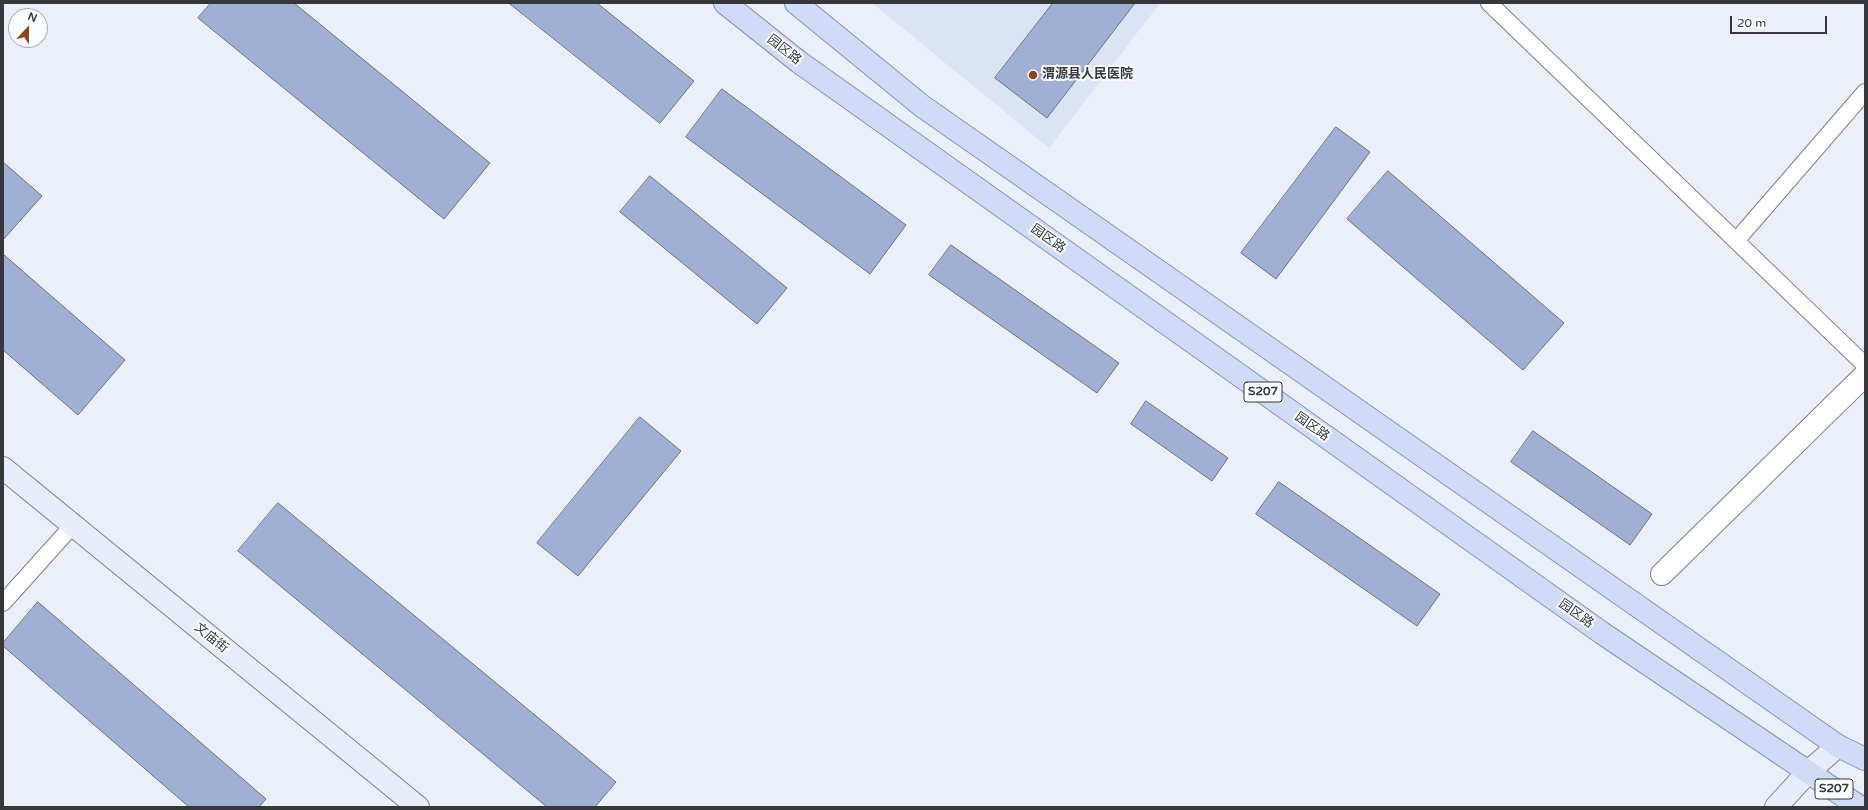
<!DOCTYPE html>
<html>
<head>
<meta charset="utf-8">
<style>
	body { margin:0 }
	#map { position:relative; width:1868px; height:810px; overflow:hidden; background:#ebeffa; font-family:"Varela Round",sans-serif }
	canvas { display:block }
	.frame { position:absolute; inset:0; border:4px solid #35373b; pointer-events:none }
	.north { position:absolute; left:8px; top:8px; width:40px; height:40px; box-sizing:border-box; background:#fcfdff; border:1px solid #acaeb1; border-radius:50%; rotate:22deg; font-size:11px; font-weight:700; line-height:16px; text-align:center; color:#35373b }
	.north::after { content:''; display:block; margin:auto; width:14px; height:18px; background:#8a4717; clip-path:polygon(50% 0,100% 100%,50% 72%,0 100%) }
	.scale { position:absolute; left:1730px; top:16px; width:97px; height:18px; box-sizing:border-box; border:2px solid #35373b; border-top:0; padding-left:5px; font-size:12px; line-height:14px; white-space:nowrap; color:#35373b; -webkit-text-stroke:3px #fcfdff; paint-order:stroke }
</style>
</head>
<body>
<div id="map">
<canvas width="1868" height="810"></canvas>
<div class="frame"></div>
<div class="north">N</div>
<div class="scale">20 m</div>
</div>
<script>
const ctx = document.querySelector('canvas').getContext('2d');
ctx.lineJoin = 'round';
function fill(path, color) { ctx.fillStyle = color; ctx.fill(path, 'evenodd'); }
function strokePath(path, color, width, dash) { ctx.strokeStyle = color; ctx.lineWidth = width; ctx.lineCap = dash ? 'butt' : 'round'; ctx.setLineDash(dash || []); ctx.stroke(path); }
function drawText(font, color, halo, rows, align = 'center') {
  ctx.font = font + ' "Varela Round","Noto Sans SC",sans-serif'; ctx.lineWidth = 4; ctx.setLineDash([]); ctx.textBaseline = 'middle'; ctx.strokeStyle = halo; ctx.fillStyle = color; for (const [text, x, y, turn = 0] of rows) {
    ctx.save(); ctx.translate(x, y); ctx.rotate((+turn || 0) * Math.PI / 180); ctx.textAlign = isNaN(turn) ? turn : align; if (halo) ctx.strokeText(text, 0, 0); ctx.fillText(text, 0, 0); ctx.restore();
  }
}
fill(new Path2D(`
	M872,3h288l-111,145z`), '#dce3f5');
const building = new Path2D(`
	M211,3h83l196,160 -46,56 -246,-201z
	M509,3h88l97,78 -34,42z
	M1053,3h82l-88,115 -52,-40z
	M722,89l184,136 -36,49 -184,-137z
	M1336,127l34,25 -94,127 -35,-26z
	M3,162l39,34 -39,44z
	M1388,171l176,152 -41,47 -176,-151z
	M650,176l137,112 -30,36 -137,-112z
	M951,245l168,118 -22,30 -168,-118z
	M3,254l122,106 -47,55 -75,-65z
	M1146,401l82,57 -16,23 -81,-57z
	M640,417l41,34 -103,125 -41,-33z
	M1533,431l119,83 -22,31 -119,-83z
	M1279,482l161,112 -23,32 -161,-112z
	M278,503l338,279 -21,25h-48l-309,-256z
	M38,602l228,197 -7,8h-70l-186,-161v-3z`);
fill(building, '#a0b0d5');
strokePath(building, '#6d717b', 1);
const lane = new Path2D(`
	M1489,3l376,362
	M1736,241l129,-149
	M3,603l70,-78`);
const street = new Path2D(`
	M1662,574l203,-199`);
const secondary = new Path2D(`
	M3,468l415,339
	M1776,807l32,-35 30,-26`);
const primary = new Path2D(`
	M725,3l74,59 803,571 258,174
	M796,3l126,103 916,640 27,13`);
strokePath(lane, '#7b7f88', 18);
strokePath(street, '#7b7f88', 24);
strokePath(secondary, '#7b7f88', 24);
strokePath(primary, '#8692b1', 24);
strokePath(lane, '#fff', 16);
strokePath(street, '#fff', 22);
strokePath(secondary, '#e8edfb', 22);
strokePath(primary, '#d0dbf7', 22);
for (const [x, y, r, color] of [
	[1033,75,5,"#8a4717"]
]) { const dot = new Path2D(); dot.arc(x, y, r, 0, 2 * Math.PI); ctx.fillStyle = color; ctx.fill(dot); strokePath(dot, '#fcfdff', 1.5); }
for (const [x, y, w] of [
	[1263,392,38],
	[1834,789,38]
]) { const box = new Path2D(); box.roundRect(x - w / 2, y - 10, w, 20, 3); ctx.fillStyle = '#fcfdff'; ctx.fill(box); strokePath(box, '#35373b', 1); }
drawText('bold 12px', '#35373b', null, [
	["S207",1263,392],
	["S207",1834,789]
]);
drawText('13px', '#35373b', '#fcfdff', [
	["园区路",784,50,38],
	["园区路",1048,239,35],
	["园区路",1312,427,35],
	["园区路",1576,614,35],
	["文庙街",211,638,39]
]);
drawText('bold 13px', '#35373b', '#fcfdff', [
	["渭源县人民医院",1042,75]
], 'left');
</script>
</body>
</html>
